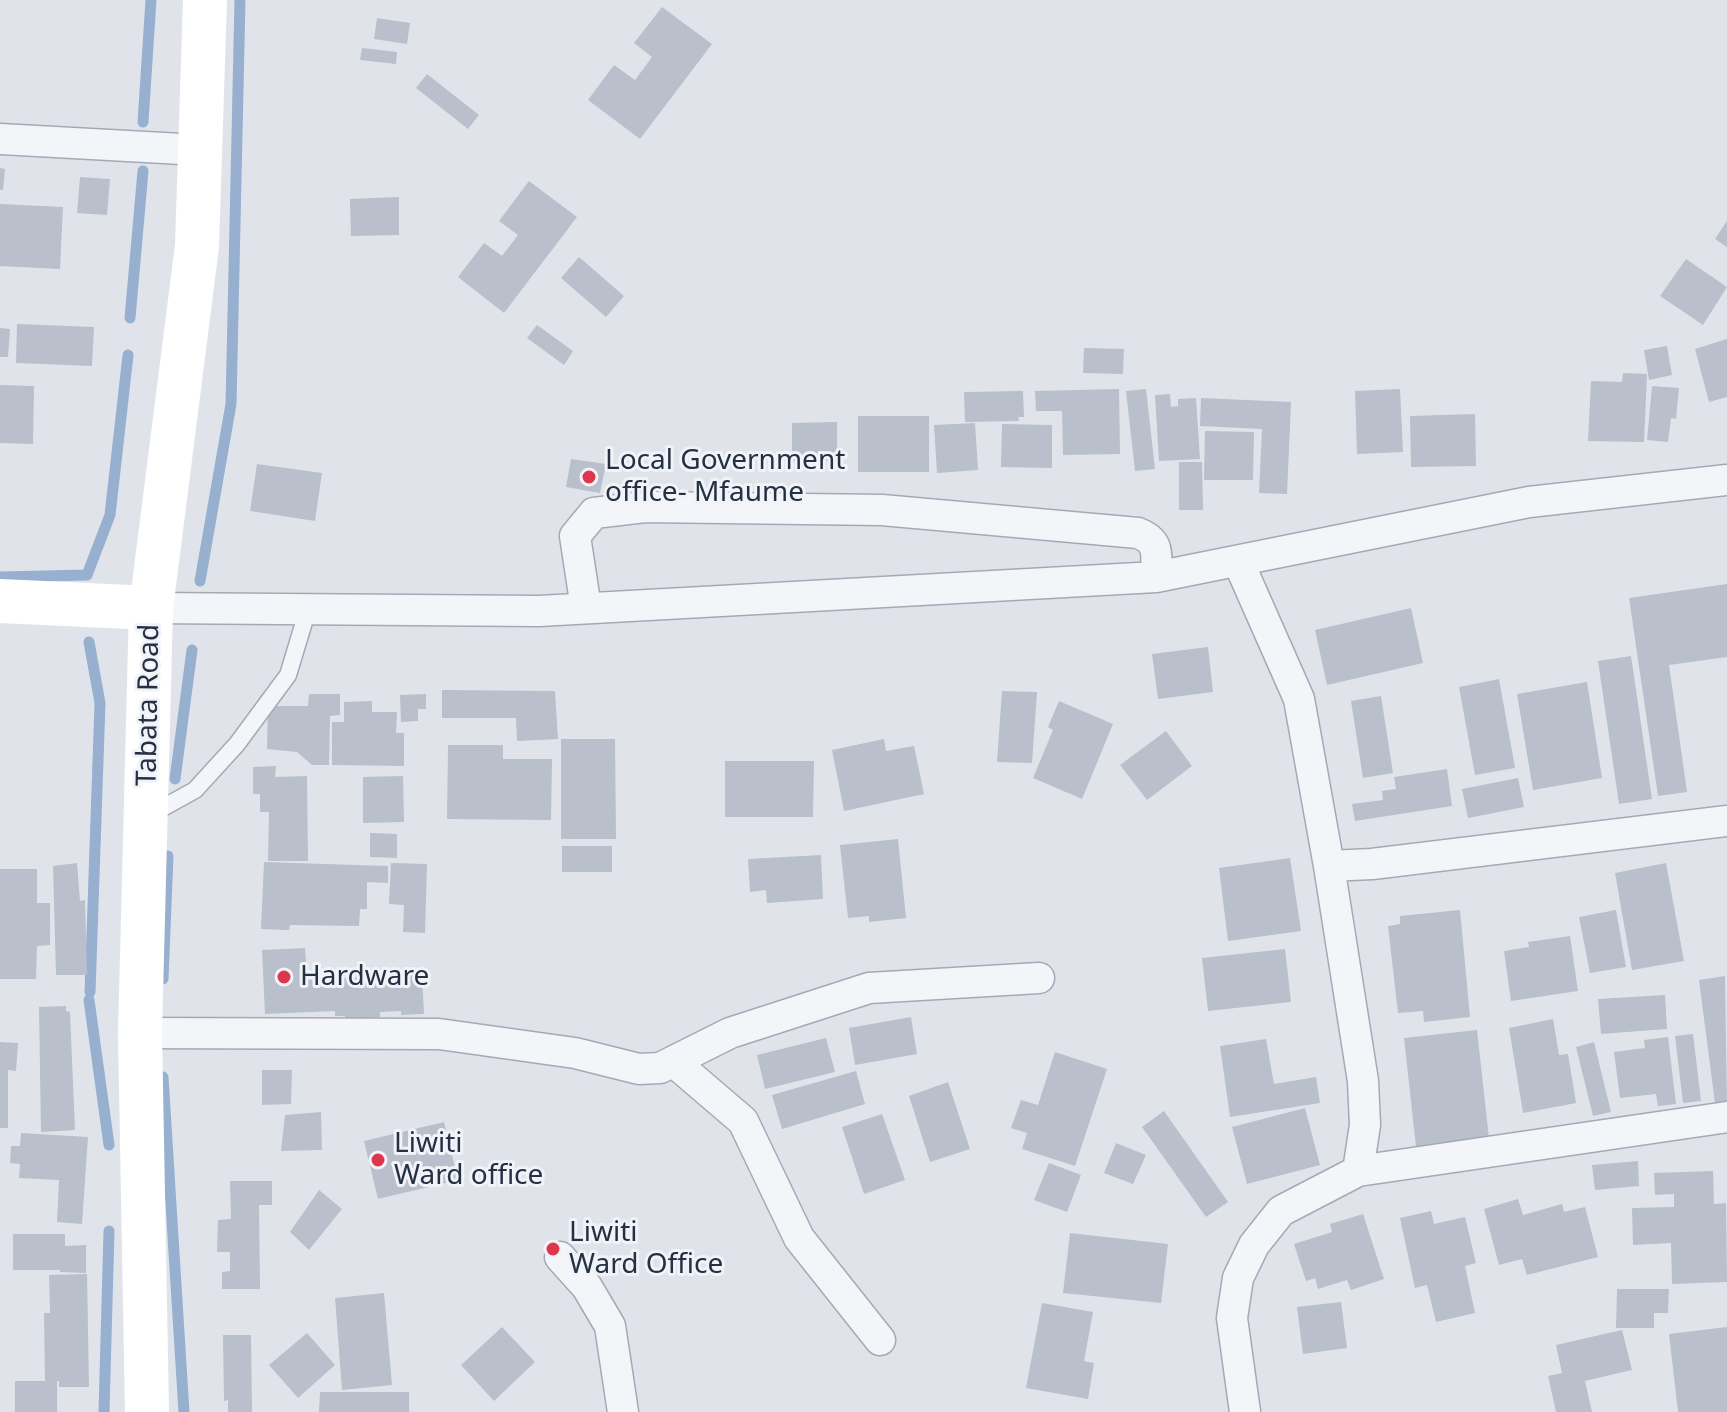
<!DOCTYPE html>
<html>
<head>
<meta charset="utf-8">
<style>
	body { margin:0 }
	canvas { display:block; background:#e0e4ea }
</style>
</head>
<body>
<canvas width="1727" height="1412"></canvas>
<script>
const ctx = document.querySelector('canvas').getContext('2d');
ctx.lineJoin = 'round';
function strokePath(path, color, width, dash) { ctx.strokeStyle = color; ctx.lineWidth = width; ctx.lineCap = dash ? 'butt' : 'round'; ctx.setLineDash(dash || []); ctx.stroke(path); }
function fill(path, color) { ctx.fillStyle = color; ctx.fill(path, 'evenodd'); }
function drawText(font, color, halo, rows, align = 'center') {
  ctx.font = font + ' "Noto Sans",sans-serif'; ctx.lineWidth = 6; ctx.setLineDash([]); ctx.textBaseline = 'middle'; ctx.strokeStyle = halo; ctx.fillStyle = color; for (const [text, x, y, turn = 0] of rows) {
    ctx.save(); ctx.translate(x, y); ctx.rotate((+turn || 0) * Math.PI / 180); ctx.textAlign = isNaN(turn) ? turn : align; if (halo) ctx.strokeText(text, 0, 0); ctx.fillText(text, 0, 0); ctx.restore();
  }
}
strokePath(new Path2D(`
	M143,122l8,-122
	M130,318l13,-147
	M0,577l87,-2 23,-60 18,-160
	M200,581l31,-177 9,-404
	M89,642l11,61 -10,289
	M175,779l17,-129
	M163,979l5,-123
	M89,1000l20,145
	M163,1077l21,335
	M104,1412l5,-181`), '#97b0cf', 11);
fill(new Path2D(`
	M662,7l50,37 -72,95 -52,-39 26,-35 21,15 17,-23 -18,-14z
	M377,18l33,5 -3,21 -33,-5z
	M362,48l35,4 -1,12 -36,-4z
	M427,74l52,41 -11,14 -52,-41z
	M0,168l5,1 -2,21h-3z
	M80,177l30,2 -3,36 -30,-2z
	M529,181l48,36 -73,96 -46,-36 26,-34 18,13 16,-21 -19,-14z
	M399,197v38l-48,1 -1,-37z
	M0,204l63,3 -3,62 -60,-3z
	M1727,221v26l-12,-8z
	M579,257l45,39 -18,21 -45,-39z
	M1686,259l41,28 -24,38 -43,-29z
	M17,324l77,3 -2,39 -76,-3z
	M537,325l36,26 -9,14 -37,-27z
	M0,328l10,1 -2,28h-8z
	M1727,339v58l-18,5 -14,-53z
	M1667,346l5,29 -23,5 -5,-30z
	M1084,348l40,1 -1,25 -40,-1z
	M1623,373l24,1 -3,68 -56,-1 3,-60 31,1z
	M0,385l34,1 -1,58 -33,-1z
	M1652,386l27,2 -3,31 -5,-1 -3,24 -21,-2z
	M1119,389l1,65 -57,1 -1,-44h-26l-1,-20z
	M1146,389l9,80 -20,2 -9,-80z
	M1400,389l3,63 -46,2 -2,-63z
	M1023,391l1,26h-6l1,4 -54,1 -1,-30z
	M1170,394l1,13 7,-1v-7l18,-1 4,61 -41,2 -4,-66z
	M1201,398l90,4 -4,92 -28,-1 3,-64 -62,-3z
	M1475,414l1,52 -65,1 -1,-51z
	M858,416h71v56h-71z
	M837,422v39l-45,1v-39z
	M975,423l3,47 -41,3 -3,-48z
	M1002,424l50,1v43l-51,-1z
	M1205,431l49,1 -1,48h-49z
	M571,459l35,5 -6,29 -34,-6z
	M1179,462h23l1,48h-24z
	M257,464l65,9 -7,48 -65,-10z
	M1727,584v73l-58,8 18,127 -29,4 -29,-198z
	M1411,608l12,55 -96,22 -12,-55z
	M1208,647l5,45 -55,7 -6,-45z
	M1631,656l21,143 -33,5 -21,-143z
	M1499,679l16,89 -40,7 -16,-88z
	M1587,682l15,96 -69,12 -16,-96z
	M442,690l113,1 3,48 -41,2 -1,-23h-74z
	M1002,691l35,1 -5,71 -35,-1z
	M309,694h31v21l-10,1 -1,49h-17l-15,-13 -30,-3 1,-43h40z
	M426,694v15h-8v12l-17,1 -1,-27z
	M1381,696l12,77 -30,5 -12,-77z
	M372,701v11h25l-1,21h8v33l-72,-1v-43h12v-20z
	M1059,701l54,23 -31,75 -49,-21 20,-48 -5,-3z
	M1166,731l26,35 -45,34 -27,-35z
	M561,739h54l1,100h-55z
	M884,739l2,12 28,-5 10,48 -80,17 -12,-61z
	M448,745h55v14h49l-1,61 -104,-1z
	M725,761h89l-1,56h-88z
	M276,766l-1,11 32,-1 1,85h-40l1,-49h-9v-18h-7v-27z
	M1447,769l5,37 -97,15 -3,-17 31,-4 -1,-9 14,-2 -2,-12z
	M403,776l1,46 -41,1v-46z
	M1518,778l6,29 -56,11 -6,-29z
	M370,833l27,1v24l-27,-1z
	M898,839l8,79 -37,4v-6l-21,2 -8,-73z
	M562,846h50v26h-50z
	M821,855l2,44 -56,4 -1,-13 -16,2 -2,-33z
	M1290,858l11,73 -73,10 -9,-73z
	M264,862l124,4v17l-21,-1v27h-7l-1,17 -69,-1 -1,5 -28,-1z
	M77,863l3,38 5,-1 2,75h-31l-3,-109z
	M391,863l36,1 -2,69 -22,-1 1,-27 -15,-1z
	M1666,863l18,98 -52,9 -17,-97z
	M0,869h37v34h13v42l-13,1 -1,33h-36z
	M1460,910l10,107 -46,5 -1,-11 -25,2 -10,-87 12,-2v-8z
	M1616,910l10,57 -36,6 -11,-56z
	M1570,936l8,55 -67,10 -7,-50 25,-4 -1,-5z
	M305,948l2,32 115,-6 2,40 -23,1v-4l-21,1v5l-35,3v-4h-10v-5l-70,3 -3,-64z
	M1285,949l6,53 -83,9 -6,-53z
	M1725,976l2,133 -11,2 -17,-131z
	M1665,995l2,34 -66,5 -3,-35z
	M66,1006v5l4,1 5,118 -34,2 -2,-125z
	M911,1017l6,37 -62,11 -6,-37z
	M1553,1019l6,36 9,-1 8,49 -53,10 -14,-85z
	M1477,1030l13,117 -73,9 -13,-118z
	M1693,1034l8,67 -18,2 -8,-67z
	M1668,1037l8,67 -18,2 -2,-12 -36,4 -6,-46 31,-4 -1,-8z
	M826,1038l9,34 -70,17 -8,-34z
	M1266,1039l8,45 42,-7 4,26 -90,14 -10,-71z
	M0,1042l18,1 -2,28 -8,-1v58h-8z
	M1594,1042l17,70 -18,4 -17,-69z
	M1055,1052l52,17 -32,97 -53,-17 5,-16 -16,-5 10,-28 17,5z
	M262,1070h30l-1,34 -29,1z
	M856,1071l9,33 -83,25 -10,-34z
	M948,1082l22,67 -40,13 -21,-66z
	M1305,1108l15,57 -73,19 -15,-57z
	M1164,1111l64,91 -22,15 -64,-90z
	M321,1112l1,38 -41,1 4,-36z
	M882,1114l23,66 -41,14 -22,-67z
	M444,1122l14,58 -80,19 -14,-58z
	M21,1133l67,4 -6,87 -25,-2 2,-42 -40,-2 1,-14 -10,-1 1,-17h9z
	M1116,1143l30,12 -13,29 -29,-11z
	M1638,1161l1,25 -44,4 -3,-25z
	M1049,1163l32,12 -14,37 -33,-12z
	M1713,1171l1,33 12,-1 1,79 -55,2 -1,-41 -38,2 -1,-37 42,-1v-13l-19,1 -1,-22z
	M230,1181h42v24h-13l1,84h-38v-17l8,-1v-19h-13l1,-32 13,-1z
	M319,1190l23,19 -33,41 -19,-18z
	M1518,1199l5,16 39,-11 2,8 21,-5 13,50 -71,18 -5,-16 -23,6 -15,-56z
	M1431,1211l3,13 31,-7 11,46 -11,3 10,47 -39,9 -9,-37 -12,3 -15,-70z
	M1363,1214l21,65 -33,11 -4,-10 -29,9 -3,-11 -9,3 -12,-37 38,-12 -2,-8z
	M1070,1233l98,11 -7,59 -98,-10z
	M13,1234h52v12l21,-1v28l-26,-1v-2h-47z
	M87,1274l2,113h-30v-6h-2v31h-42v-31h30l-1,-68h6l-1,-38z
	M1617,1289h52l-1,24h-14v15h-38z
	M384,1293l8,92 -50,5 -7,-92z
	M1341,1302l6,46 -44,6 -6,-47z
	M1042,1303l51,9 -9,49 10,2 -6,36 -62,-11z
	M502,1327l33,35 -41,39 -33,-36z
	M1727,1327v85h-49l-9,-78z
	M1622,1330l10,40 -47,11 7,31h-36l-8,-36 14,-3 -6,-28z
	M307,1333l28,32 -37,33 -29,-33z
	M223,1335h28l1,77h-24v-12l-4,1z
	M320,1392h89v20h-90z`), '#b9bfcb');
const lane = new Path2D(`
	M148,816l47,-26 42,-46 51,-69 20,-66`);
const street = new Path2D(`
	M0,139l200,11
	M1238,561l61,138 30,167 34,215 2,44 -7,46 -77,40 -27,34 -16,33 -6,40 13,94
	M151,608l388,3 617,-34 373,-75 198,-22
	M586,608l-11,-72 19,-23 51,-6 237,3 256,23c23,9 18,22 18,44
	M1329,866l43,-2 355,-43
	M140,1033l299,1 136,19 64,16 21,-1 70,-35 139,-45 170,-10
	M674,1062l69,59 56,117 81,102
	M1358,1171l369,-54
	M560,1257l27,30 23,39 13,86`);
strokePath(lane, '#a4aab5', 19);
strokePath(street, '#a4aab5', 33);
strokePath(lane, '#f3f5f8', 16);
strokePath(street, '#f3f5f8', 30);
strokePath(new Path2D(`
	M0,601l151,7
	M147,1412l-7,-379 11,-425 46,-362 8,-246`), '#fff', 44);
for (const [x, y, r, color] of [
	[589,477,8,"#de374c"],
	[284,977,8,"#de374c"],
	[378,1160,8,"#de374c"],
	[553,1249,8,"#de374c"]
]) { const dot = new Path2D(); dot.arc(x, y, r, 0, 2 * Math.PI); ctx.fillStyle = color; ctx.fill(dot); strokePath(dot, '#f0f3f8', 3); }
drawText('28px', '#263044', '#f0f3f8', [
	["Local Government",605,461],
	["office- Mfaume",605,493],
	["Hardware",300,977],
	["Liwiti",394,1144],
	["Ward office",394,1176],
	["Liwiti",569,1233],
	["Ward Office",569,1265]
], 'left');
drawText('28px', '#263044', '#f0f3f8', [
	["Tabata Road",149,705,-89]
]);
</script>
</body>
</html>
